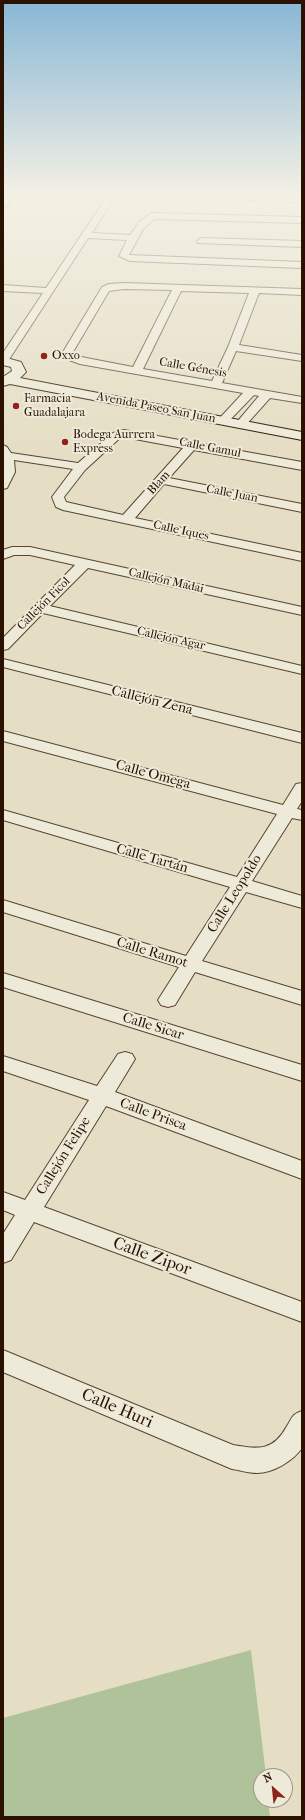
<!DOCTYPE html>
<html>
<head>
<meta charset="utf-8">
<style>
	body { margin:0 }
	#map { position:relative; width:305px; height:1820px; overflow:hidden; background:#e5dec4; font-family:"IM FELL French Canon",serif }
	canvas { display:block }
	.frame { position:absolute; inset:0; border:4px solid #2a1100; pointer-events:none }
	.north { position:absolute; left:253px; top:1768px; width:40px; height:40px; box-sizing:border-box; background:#eeead9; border:1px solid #a09382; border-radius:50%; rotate:333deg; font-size:11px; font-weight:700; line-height:16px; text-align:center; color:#2a1100 }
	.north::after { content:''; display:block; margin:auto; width:14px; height:18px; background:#8f2418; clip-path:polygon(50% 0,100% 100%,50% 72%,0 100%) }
</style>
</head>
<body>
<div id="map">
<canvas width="305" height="1820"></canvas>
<div class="frame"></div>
<div class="north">N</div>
</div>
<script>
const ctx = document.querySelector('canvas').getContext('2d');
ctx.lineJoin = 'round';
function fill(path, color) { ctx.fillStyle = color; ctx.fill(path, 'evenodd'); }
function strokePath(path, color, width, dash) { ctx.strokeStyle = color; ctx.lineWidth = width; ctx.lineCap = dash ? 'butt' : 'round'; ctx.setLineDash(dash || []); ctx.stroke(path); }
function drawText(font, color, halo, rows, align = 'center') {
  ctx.font = font + ' "IM FELL French Canon",serif'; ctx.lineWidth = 4; ctx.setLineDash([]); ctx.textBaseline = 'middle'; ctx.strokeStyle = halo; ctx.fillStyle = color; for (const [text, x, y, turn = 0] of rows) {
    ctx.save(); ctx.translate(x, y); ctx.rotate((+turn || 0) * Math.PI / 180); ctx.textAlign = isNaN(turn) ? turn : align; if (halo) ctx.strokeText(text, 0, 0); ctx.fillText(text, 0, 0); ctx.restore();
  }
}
fill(new Path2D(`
	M251,1650l15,126h-5v24h7l2,17h-267v-99z`), '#afc299');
const street = new Path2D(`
	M8,195h8l-10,12 -3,1v-8z
	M108,195h8l-24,38 38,2 10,-14 12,-8 150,4v6l-148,-4 -11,10 -14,26 173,7v6l-172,-7 -11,-5 8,-16 -39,-2 -80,123 -5,3v-11l40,-60 -40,-2v-6l43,3z
	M163,195l139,1v6l-135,-5z
	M201,238l101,3v6l-104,-4 -1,-2z
	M124,283l178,6v6l-43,-2 -20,52 63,10v6l-66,-10 -14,32 80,14v6l-32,-5 -25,28h-8l-2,-2 2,-2 22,-26 -5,-1 -27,28 -4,1 -6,-3 26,-28 -163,-29 -11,-4 -6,-8 39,-65 7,-3zM124,289l48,1 -39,77 -57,-11 -3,-4 36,-61zM181,291l68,2 -21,54 -16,34 -69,-12z
	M124,430l178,32v8l-108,-20 -25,28 133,26v8l-138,-28 -29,34 167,35v8l-239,-51 -7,-3 -4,-10 21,-28 -59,-9 1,12 -8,16 -4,1v-44l4,2 4,6 67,10 35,-30zM121,437h3l59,11 -60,67 -57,-13 -2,-5 21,-27z
	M12,547h18l272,60v8l-214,-47 -38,38 252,60v8l-259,-61 -35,36 -5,1v-12l72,-73 -45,-10h-16l-11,4v-9z
	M3,659l299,74v10l-299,-76z
	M3,731l280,74 13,-21 6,-1v18l-5,8 5,1v10l-10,-2 -40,63 50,15v12l-56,-16 -44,69 100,30v14l-107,-33 -20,33 -7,2 -7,-2 -3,-5 21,-33 -176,-55v-12l183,56 44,-69 -227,-67v-10l234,67 40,-63 -274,-73z
	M3,973l299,92v16l-299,-94z
	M125,1052l7,2 3,5 -20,33 187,69v18l-196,-73 -62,101 258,95v20l-268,-100 -23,38 -8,3v-29l12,-19 -12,-5v-18l22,8 64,-100 -86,-29v-15l94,30 21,-32z
	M3,1350l230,95c25,4 40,7 54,-19 6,-9 4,-11 15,-15v37c-9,13 -29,25 -45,25 -9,0 -17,-3 -25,-4l-229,-97z`);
const secondary = new Path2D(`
	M3,357l18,5 5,10 -6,6 282,54v8l-292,-56 -7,2v-9l9,-6 -1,-4 -8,-2z`);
strokePath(street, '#594431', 2);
strokePath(secondary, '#2a1100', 2);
fill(street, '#eeead9');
fill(secondary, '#eeead9');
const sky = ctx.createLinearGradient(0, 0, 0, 450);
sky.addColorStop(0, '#88b7d6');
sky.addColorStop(0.43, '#f3f0e4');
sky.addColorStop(1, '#f3f0e400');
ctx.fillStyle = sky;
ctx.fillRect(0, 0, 305, 450);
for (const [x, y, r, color] of [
	[44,356,4,"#8f2418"],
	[16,406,4,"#8f2418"],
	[65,442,4,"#8f2418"]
]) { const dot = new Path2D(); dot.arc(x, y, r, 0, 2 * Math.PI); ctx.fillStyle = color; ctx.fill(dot); strokePath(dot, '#eeead9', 1.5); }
drawText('12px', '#2a1100', '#eeead9', [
	["Oxxo",52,356],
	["Farmacia",24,399],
	["Guadalajara",24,413],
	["Bodega Aurrera",73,435],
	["Express",73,449]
], 'left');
drawText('12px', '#2a1100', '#eeead9', [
	["Calle Génesis",193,368,10],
	["Avenida Paseo San Juan",156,408,11],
	["Calle Gamul",210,448,11],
	["Blam",159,483,-48],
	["Calle Juan",232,494,11],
	["Calle Iques",181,531,12],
	["Callejón Madai",166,581,13],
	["Callejón Ficol",44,604,-45],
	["Callejón Agar",171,639,13]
]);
drawText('14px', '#2a1100', '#eeead9', [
	["Callejón Zena",152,701,14],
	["Calle Omega",153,775,15],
	["Calle Tartán",152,859,16],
	["Calle Leopoldo",235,894,-58],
	["Calle Ramot",152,953,17],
	["Calle Sicar",153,1027,17],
	["Calle Prisca",153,1115,20],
	["Callejón Felipe",64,1156,-58]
]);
drawText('17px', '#2a1100', '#eeead9', [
	["Calle Zipor",152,1257,20],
	["Calle Huri",117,1409,23]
]);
</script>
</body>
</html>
